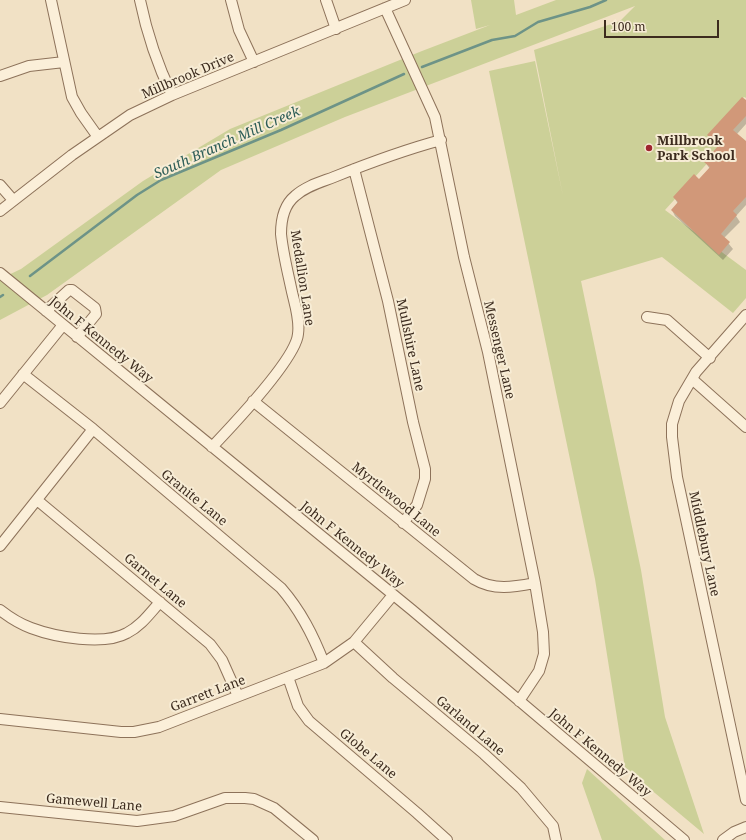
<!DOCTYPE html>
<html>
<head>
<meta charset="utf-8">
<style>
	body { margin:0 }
	#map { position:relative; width:746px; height:840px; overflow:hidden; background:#f1e1c5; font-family:"Noto Serif",serif }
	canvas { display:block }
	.scale { position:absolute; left:604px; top:20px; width:115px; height:18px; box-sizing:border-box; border:2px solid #3c2b1e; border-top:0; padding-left:5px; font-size:12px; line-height:14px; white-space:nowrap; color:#3c2b1e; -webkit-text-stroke:3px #f7ecd5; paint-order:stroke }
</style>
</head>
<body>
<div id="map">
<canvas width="746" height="840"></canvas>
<div class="scale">100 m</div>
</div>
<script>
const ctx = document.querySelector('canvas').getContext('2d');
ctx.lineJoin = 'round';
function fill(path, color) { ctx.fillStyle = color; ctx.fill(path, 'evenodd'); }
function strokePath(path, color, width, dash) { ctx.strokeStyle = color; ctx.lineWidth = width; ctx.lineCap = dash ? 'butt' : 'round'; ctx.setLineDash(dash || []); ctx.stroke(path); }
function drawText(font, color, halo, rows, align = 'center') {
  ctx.font = font + ' "Noto Serif",serif'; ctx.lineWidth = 4; ctx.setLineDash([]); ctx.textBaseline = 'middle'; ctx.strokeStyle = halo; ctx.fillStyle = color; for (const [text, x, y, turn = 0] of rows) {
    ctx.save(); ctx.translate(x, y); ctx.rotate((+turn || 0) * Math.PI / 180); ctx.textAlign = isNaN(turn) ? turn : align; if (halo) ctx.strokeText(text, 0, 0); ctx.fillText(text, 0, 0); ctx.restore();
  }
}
fill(new Path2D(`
	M471,0h43l2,15 40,-15h190v98l-2,-1 -36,38 14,12 -57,63 81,60v28l-13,15 -71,-56 -81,24 60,289 24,147 39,117 -79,-66 -30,-189 -106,-508 46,-10 28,135 -29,-146 86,-29 15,-15 -290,111 -124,53 -174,125 -47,25v-41l21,-10 122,-88 87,-52 192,-78 68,-26 -14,4z
	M587,769l78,71h-63l-20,-57z`), '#ccd098');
fill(new Path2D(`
	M746,102v22l-9,10 9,8v63l-10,11 4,6 -16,16 9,11 -10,11 -48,-44 -3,-6 6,-6 -4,-7 26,-17 10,-11 -5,-7 14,-15 -11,-12z`), '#0003');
strokePath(new Path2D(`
	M422,67l70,-27 23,-4 23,-14 52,-15 16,-7
	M30,276l107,-81 24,-15 120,-50 123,-56
	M0,297l3,-2`), '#6d9387', 2.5);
fill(new Path2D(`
	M742,97l4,3v16l-13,14 13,11v56l-13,14 4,4 -16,19 9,8 -11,13 -48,-45 7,-8 -5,-5 21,-23 5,5 11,-12 -6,-5 15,-17 -12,-10z`), '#d19879');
const minor = new Path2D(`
	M51,0l21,97 9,16 17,24
	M140,0c7,34 17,64 32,95
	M231,0l8,30 15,32
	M326,0l10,29
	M385,8l50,109 29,140 24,95 47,231 8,49 1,22 -5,17 -20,30
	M0,76l29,-10 35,-4
	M354,169l34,132 25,121 12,47v10l-8,26 -14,18
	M0,185l13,15
	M0,211l72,-56 58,-40 42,-20 233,-95
	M0,273l412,337 272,230
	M46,311l23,-21h3l23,18 1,6 -19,23
	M746,315l-50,57 -17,29 -7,23v13l5,40 69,323
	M647,317l20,3 43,38
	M23,374l70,55 188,159c20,23 32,47 43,75
	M692,379l54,48
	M253,401l221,178c20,12 40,8 61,4
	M0,403l63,-78
	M212,447c19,-20 84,-88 86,-113 2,-15 -3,-29 -6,-42 -4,-19 -9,-38 -11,-58 0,-14 3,-29 14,-38 11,-10 26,-14 39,-19 35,-14 70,-27 107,-37
	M37,500l173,144 12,16 16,36
	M0,546l93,-117
	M0,610c9,7 20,14 31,18 24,9 73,18 96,5 14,-7 23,-20 33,-31
	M354,642l39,36 91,76 37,34 32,38 3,14
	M288,677l10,29 11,15 108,92 30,27
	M0,719l121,13h13l25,-5 165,-64 30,-21 39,-47
	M0,807l137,14 37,-5 51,-18h20l9,1 20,9 39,32
	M723,840l11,-8 12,-5`);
strokePath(minor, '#8d725a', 12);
strokePath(minor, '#fbefd9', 10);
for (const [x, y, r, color] of [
	[649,148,4,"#9f262f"]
]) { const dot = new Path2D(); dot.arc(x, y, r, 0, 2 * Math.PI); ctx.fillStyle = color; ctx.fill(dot); strokePath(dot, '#f7ecd5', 1.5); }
drawText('13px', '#3c2b1e', '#f7ecd5', [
	["Millbrook Drive",188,76,-23],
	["Medallion Lane",302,278,81],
	["John F Kennedy Way",101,340,39],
	["Mullshire Lane",410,345,78],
	["Messenger Lane",499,350,77],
	["Granite Lane",194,498,39],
	["Myrtlewood Lane",396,500,39],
	["Middlebury Lane",704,544,78],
	["John F Kennedy Way",352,545,39],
	["Garnet Lane",155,581,40],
	["Garrett Lane",208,694,-21],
	["Garland Lane",470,726,40],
	["John F Kennedy Way",600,753,40],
	["Globe Lane",368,754,40],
	["Gamewell Lane",94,803,5]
]);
drawText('bold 13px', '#3c2b1e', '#f7ecd5', [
	["Millbrook",657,141],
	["Park School",657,156]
], 'left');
drawText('italic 14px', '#2d5d57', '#f7ecd5', [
	["South Branch Mill Creek",227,143,-24]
]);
</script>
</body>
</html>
